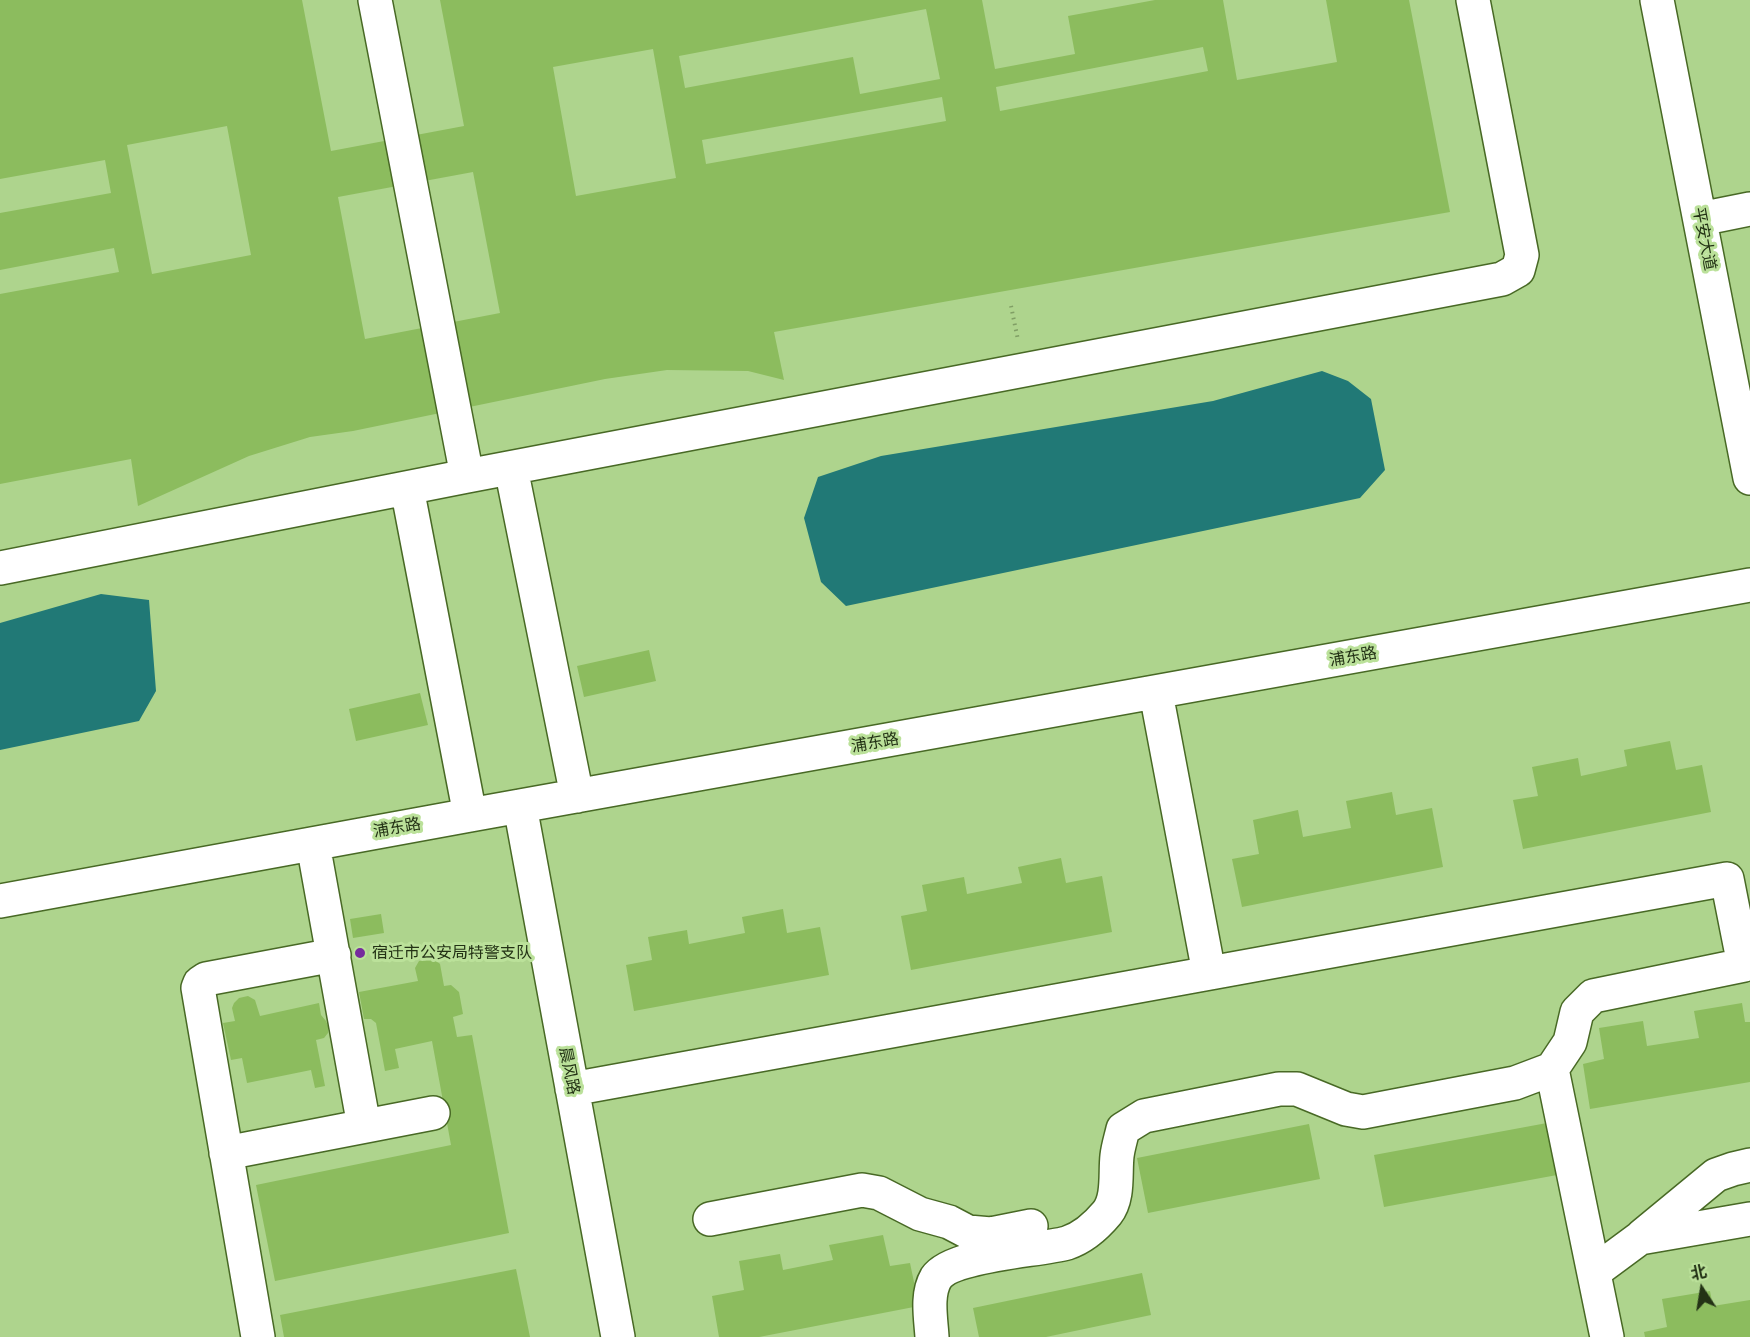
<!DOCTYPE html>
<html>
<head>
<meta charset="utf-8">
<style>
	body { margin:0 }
	#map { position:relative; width:1750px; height:1337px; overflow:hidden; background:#aed48d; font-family:Literata,"Noto Sans SC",serif }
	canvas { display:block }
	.north { position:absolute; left:1672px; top:1259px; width:60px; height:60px; -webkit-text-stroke:4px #bbe19a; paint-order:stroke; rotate:348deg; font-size:16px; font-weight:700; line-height:24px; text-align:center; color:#233215 }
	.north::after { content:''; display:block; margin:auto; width:21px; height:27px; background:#233215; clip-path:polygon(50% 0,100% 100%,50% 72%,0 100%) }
</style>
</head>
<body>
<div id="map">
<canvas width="1750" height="1337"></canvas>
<div class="north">北</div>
</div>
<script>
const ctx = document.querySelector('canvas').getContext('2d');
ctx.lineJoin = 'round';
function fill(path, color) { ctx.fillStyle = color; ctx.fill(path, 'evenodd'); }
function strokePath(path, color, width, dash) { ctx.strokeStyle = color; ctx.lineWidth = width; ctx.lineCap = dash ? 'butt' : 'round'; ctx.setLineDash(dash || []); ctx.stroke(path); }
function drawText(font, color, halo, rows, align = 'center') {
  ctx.font = font + ' Literata,"Noto Sans SC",serif'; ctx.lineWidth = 6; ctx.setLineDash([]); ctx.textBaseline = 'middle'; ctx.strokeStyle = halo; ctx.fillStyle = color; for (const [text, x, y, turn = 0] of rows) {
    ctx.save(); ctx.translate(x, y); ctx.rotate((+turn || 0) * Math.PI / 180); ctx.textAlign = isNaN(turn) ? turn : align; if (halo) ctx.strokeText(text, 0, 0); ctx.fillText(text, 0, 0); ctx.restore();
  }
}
fill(new Path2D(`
	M1322,371l26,10 23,18 14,71 -25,28 -514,108 -25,-24 -17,-64 14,-41 63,-21 332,-55z
	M101,594l48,6 7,91 -17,30 -139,29v-127z`), '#217976');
fill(new Path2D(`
	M0,0h302l29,151 133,-25 -24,-126h542l13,69 80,-15 -7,-38 87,-16h68l14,80 100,-18 -11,-62h83l41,212 -676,120 10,48 -36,-9 -81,-1 -62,9 -252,52 -43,6 -61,19 -111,50 -7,-47 -131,25v-190l119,-22 -5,-24 -114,22v-57l111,-20 -6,-33 -105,19zM926,9l14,70 -80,15 -7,-37 -168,31 -6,-32zM1203,47l5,24 -208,40 -4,-24zM653,49l23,129 -100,18 -23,-129zM942,97l4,24 -240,43 -4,-24zM227,126l24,129 -99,19 -25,-129zM473,172l27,141 -135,26 -27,-142z
	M649,650l7,31 -72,16 -7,-31z
	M420,693l8,32 -72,16 -7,-32z
	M1670,741l6,29 26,-5 9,47 -188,37 -10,-49 25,-4 -6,-29 46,-9 3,18 46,-10 -3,-16z
	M1392,792l4,23 36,-7 11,59 -201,40 -10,-48 27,-5 -6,-34 45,-10 5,27 48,-9 -5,-27z
	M1061,858l5,25 36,-7 10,56 -201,38 -10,-54 26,-5 -5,-26 42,-8 3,17 55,-11 -4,-16z
	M783,909l4,24 33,-6 9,48 -195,36 -8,-46 26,-5 -4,-23 39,-7 2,14 56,-11 -3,-16z
	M381,914l3,19 -31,5 -3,-19z
	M427,959h8l5,5 4,22 7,-1 8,7 4,22 -10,3 4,20 15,-2 37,198 -234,48 -19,-96 195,-40 -19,-104 -37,8 4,19 -14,3 -9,-48 -5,-4h-7l-5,-27 59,-11 -3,-13 4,-7z
	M248,996l7,4 5,16 59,-13 2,12 5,6 2,5v7l-4,5 -8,2 9,46 -10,2 -4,-18 -64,13 -5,-25 -11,2 -8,-37 12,-2 -3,-13 2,-5 5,-5z
	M1742,1003l3,19h5v60l-160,27 -7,-45 21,-5 -5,-31 44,-7 4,25 52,-8 -5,-27z
	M1547,1123l10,52 -173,32 -10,-52z
	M1309,1124l11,55 -172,34 -11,-55z
	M883,1235l7,31 20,-3 9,43 -160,31h-40l-7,-41 32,-6 -5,-29 41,-7 3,16 50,-10 -4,-15z
	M516,1269l14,68h-246l-4,-22z
	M1142,1273l9,42 -105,22h-67l-6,-29z
	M1710,1291l3,15 37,-6v37h-105l-1,-5 23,-5 -5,-28z`), '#8cbc5e');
const minor = new Path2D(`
	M375,0l92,476
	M1657,0l93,478
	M1700,219l50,-10
	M511,468l66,328
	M407,488l63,327
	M0,568l467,-92 1035,-197 16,-9 4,-15 -49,-255
	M1156,693l53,280
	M520,806l98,531
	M313,844l51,282
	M0,901l470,-86 1280,-230
	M1552,1069l55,268
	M572,1089l1155,-210 17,86 -151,31 -16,16 -7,30 -18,27 -37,14 -152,29 -17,-3 -49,-20h-18l-135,27 -21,13c-2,9 -5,18 -6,27 -2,17 2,42 -10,57 -10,12 -25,25 -40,30 -29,8 -115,11 -131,35 -10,17 -5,41 -4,59
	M226,1153l207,-40
	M710,1219l152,-29 17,3 41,21 29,8 19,10 23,2 40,-8
	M1642,1236l74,-61 17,-6 17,-4
	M1594,1272l46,-34 110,-19
	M258,1337l-60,-349 2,-5 6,-4 128,-24`);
strokePath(minor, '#486925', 36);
strokePath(new Path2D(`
	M1011,306l7,34`), '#809f65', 4, [1.5, 4.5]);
strokePath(minor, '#fff', 33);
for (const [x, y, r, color] of [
	[360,953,6,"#762b9d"]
]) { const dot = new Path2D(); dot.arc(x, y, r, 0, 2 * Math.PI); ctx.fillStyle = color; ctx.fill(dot); strokePath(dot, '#bbe19a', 2); }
drawText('16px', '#233215', '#bbe19a', [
	["平安大道",1704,239,79],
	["浦东路",1353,657,-10],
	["浦东路",875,743,-10],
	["浦东路",397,828,-10],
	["晨风路",569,1071,79]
]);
drawText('16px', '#233215', '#bbe19a', [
	["宿迁市公安局特警支队",372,953]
], 'left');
</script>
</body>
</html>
